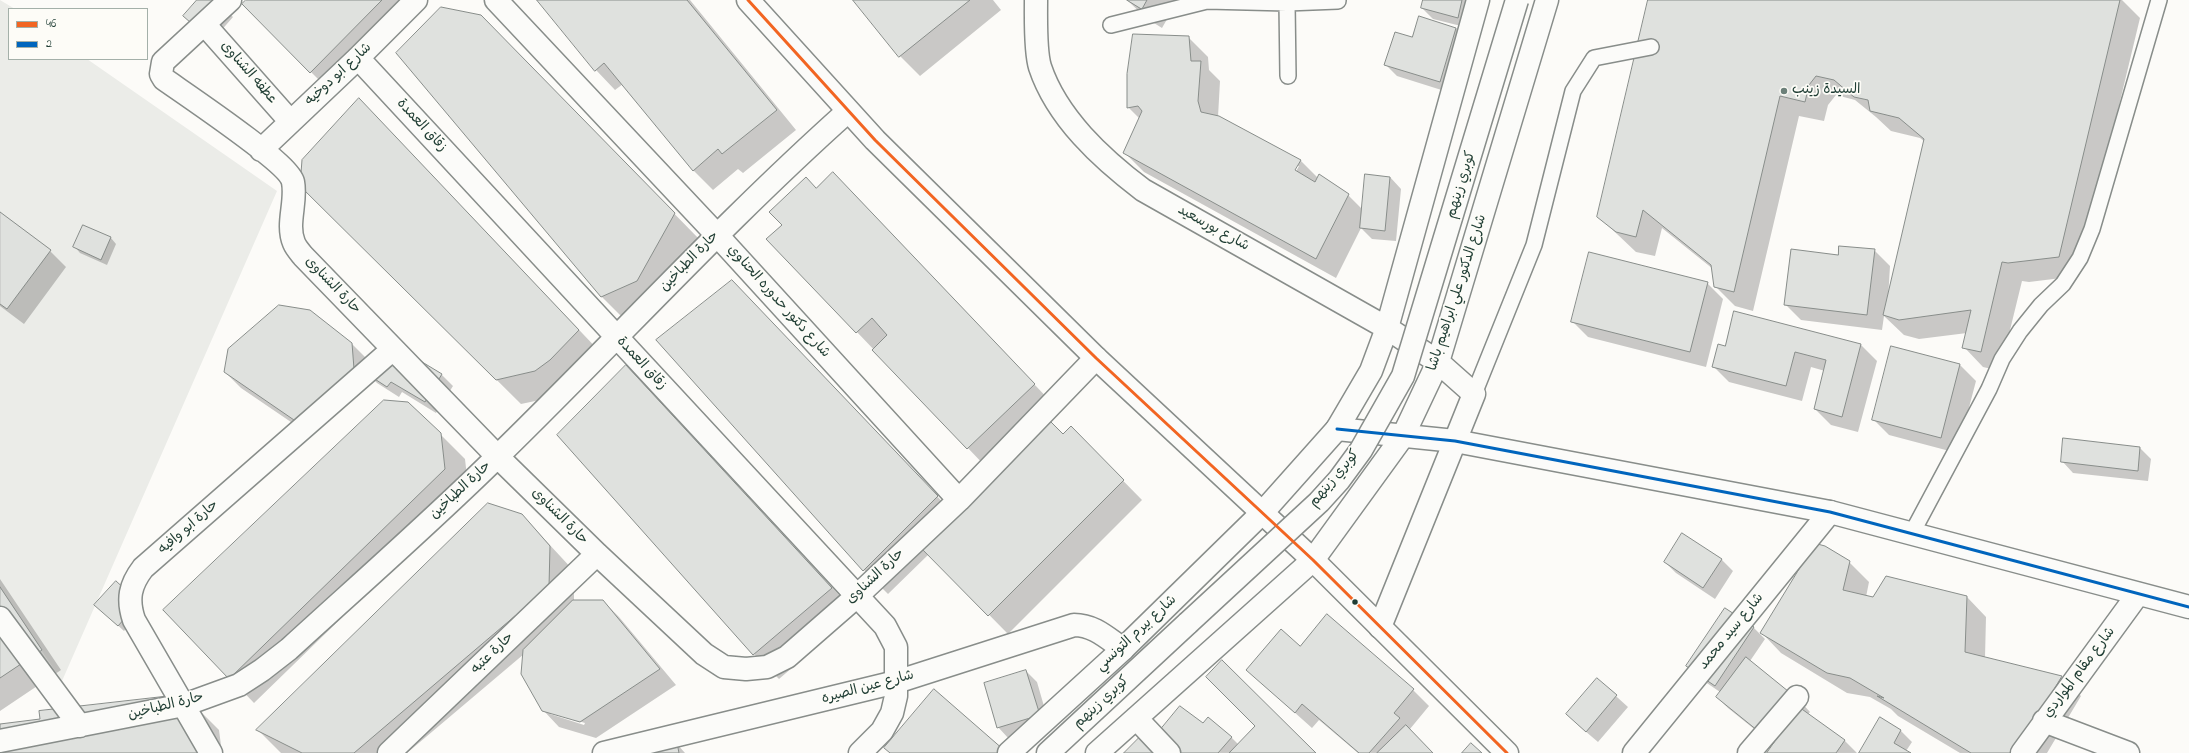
<!DOCTYPE html>
<html>
<head>
<meta charset="utf-8">
<style>
	body { margin:0 }
	#map { position:relative; width:2189px; height:753px; overflow:hidden; background:#fcfbf8; font-family:"Indie Flower",sans-serif }
	canvas { display:block }
	.legend { position:absolute; left:8px; top:8px; width:140px; height:52px; box-sizing:border-box; background:#fdfcf7; border:1px solid #a4b0a9; margin:0; padding:5px 7px; list-style:none; font-size:12px; color:#1f3d34 }
	.legend li { display:flex; align-items:center; gap:8px; height:20px }
	.legend b { width:20px; border:1px solid #a4b0a9 }
</style>
</head>
<body>
<div id="map">
<canvas width="2189" height="753"></canvas>
<ul class="legend">
<li><b style="height:5px;background:#f26522"></b>46</li>
<li><b style="height:5px;background:#0065bd"></b>2</li>
</ul>
</div>
<script>
const ctx = document.querySelector('canvas').getContext('2d');
ctx.lineJoin = 'round';
function fill(path, color) { ctx.fillStyle = color; ctx.fill(path, 'evenodd'); }
function strokePath(path, color, width, dash) { ctx.strokeStyle = color; ctx.lineWidth = width; ctx.lineCap = dash ? 'butt' : 'round'; ctx.setLineDash(dash || []); ctx.stroke(path); }
function drawText(font, color, halo, rows, align = 'center') {
  ctx.font = font + ' "Indie Flower","Playpen Sans Arabic",sans-serif'; ctx.lineWidth = 3.5; ctx.setLineDash([]); ctx.textBaseline = 'middle'; ctx.strokeStyle = halo; ctx.fillStyle = color; for (const [text, x, y, turn = 0] of rows) {
    ctx.save(); ctx.translate(x, y); ctx.rotate((+turn || 0) * Math.PI / 180); ctx.textAlign = isNaN(turn) ? turn : align; if (halo) ctx.strokeText(text, 0, 0); ctx.fillText(text, 0, 0); ctx.restore();
  }
}
fill(new Path2D(`
	M0,0l15,9h-6v50h78l190,132 -215,490 -62,-92z`), '#ebece8');
fill(new Path2D(`
	M198,0h17l18,17 -21,24z
	M248,0h173l-90,92 -88,-88z
	M538,0h152l106,130 -53,43 -5,-4 -25,21 -20,-20 -70,-86 -8,6 -19,-20z
	M855,0h138l8,10 -81,66 -20,-20z
	M1127,0h51l-16,28 -16,-10z
	M1424,0h52l-7,28 -36,-9 -11,-11z
	M1649,0h473l18,18 -62,258 -49,6 -7,-1 -22,90 -17,-4 -19,-20 3,-14 -48,6 -15,-4 -20,-19 -2,14 -81,-10 -16,-16 54,-48 35,-6 16,16 -2,33 37,-157 -5,-4 -29,-7 -15,-14 -21,-17 -19,-5 -8,10 -4,16 -25,-5 -46,195 -18,-5 -20,-20 -2,-17 -51,-41 -7,28 -19,-4 -38,-36z
	M1456,28l11,12 -16,53 -54,-17 -11,-11z
	M1188,37l20,20 1,13 11,11 -2,36 83,44 17,17 30,17 14,14 28,-32 11,12 -5,52 -24,-2 -11,-11 -25,50 -192,-106 -20,-20 15,-34 -11,-11zM1297,166h2l-5,9 -2,-1z
	M506,41l193,198 -73,82 -25,-25z
	M383,124l220,231 -44,41 -38,8 -220,-218z
	M817,189l36,4 200,211 -66,64 -219,-229z
	M0,213l50,38 16,16 -42,57 -24,-18z
	M84,227l27,11 5,6 -9,21 -27,-12 -5,-6z
	M1707,283l16,16 -17,68 -118,-30 -16,-16z
	M756,306l198,208 108,-79 28,12 52,53 -134,134 -79,-80 -41,40 -24,-24z
	M1735,312l126,33 16,16 -19,71 -27,-7 -16,-16 10,-38 -14,-4 -9,34 -73,-19 -16,-16 13,-18z
	M352,344l16,16 73,14 12,12 -17,27 -34,-21 -3,5 -22,-14 -8,-8v11l-59,49 -69,-47 -16,-16z
	M1960,365l16,16 -19,72 -68,-18 -16,-16z
	M626,367l230,246 -77,66 -25,-25 -196,-219z
	M440,434l25,25 4,35 -215,209 -89,-93z
	M2140,448l11,11 -3,22 -75,-8 -11,-12z
	M522,515l52,56v31l29,-1 16,16 57,68 -80,53 -37,-11 -16,-17 -19,-56 -117,99h-126l-23,-23zM550,712l35,11 -1,2 -34,-11z
	M1682,534l40,26 11,11 -18,28 -39,-26 -11,-11z
	M1849,562l20,20 -3,15 7,2 94,-2 19,20 -1,41 76,19 20,19 -34,57h-87l-62,-37 -7,-7 -21,-12 -23,-4 -66,-40 -19,-20z
	M0,579l61,91 -61,41z
	M139,603l5,5 -20,23 -23,-21z
	M1725,609l29,19 11,11 -15,22 49,39 11,12 -3,3 38,26 12,12h-89l6,-8 -46,-37 -11,-11 3,-5 -22,-15 -11,-11z
	M1300,647l113,43 16,16 -19,23 22,24h-74l-39,-33 -7,8 -65,-58z
	M1026,671l11,11 13,45 -41,12 -11,-12z
	M1597,679l31,28 -30,35 -20,-17z
	M200,711l19,19 3,23h-222v-28z
	M1880,719l21,12 11,11 -6,9 3,2h-49z
	M1203,725l28,12 7,7 77,9h-147z
	M677,744l8,9h-42z`), '#0003');
const building = new Path2D(`
	M197,0h19l-10,36 -23,-20z
	M246,0h136l-72,73 -68,-69z
	M537,0h150l90,110 -55,44 -4,-5 -25,22 -89,-108 -9,8z
	M853,0h117l-71,57z
	M1127,0h20l-5,9z
	M1423,0h39l-4,18 -37,-10z
	M1648,0h472l-61,257 -51,6 -6,-1 -21,90 -19,-4 9,-38 -72,10 -16,-5 41,-176 -25,-21 -29,-7 -2,-11 -14,-3 -20,-17 -18,-4 -7,9 -4,17 -25,-6 -46,196 -20,-5 -3,-22 -68,-55 -7,27 -20,-5 -19,-15z
	M441,7l40,8 194,198 -38,68 -36,16 -205,-244z
	M1419,16l37,12 -16,54 -56,-17 11,-33 17,5z
	M1133,34l56,2 2,25h10l-3,40 3,11 18,4 82,44 -6,10 20,12 4,-8 30,20 -33,65 -193,-106 19,-42 -4,-5 -11,2v-34z
	M359,98l220,232 -29,30 -15,11 -39,9 -196,-194 2,-26z
	M833,172l202,212 -68,65 -95,-99 15,-15 -15,-17 -16,15 -90,-94 16,-14 -13,-13 37,-35 10,11z
	M1365,174l25,3 -5,54 -25,-3z
	M0,212l51,38 -44,59 -7,-5z
	M83,225l28,12 -10,23 -28,-13z
	M1839,246l36,3 -8,66 -83,-10 7,-56 47,6z
	M1589,252l119,30 -18,70 -119,-30z
	M732,280l206,216 -75,75 -207,-231z
	M279,305l31,5 42,33 2,26 -60,51 -70,-48 4,-23z
	M1734,311l127,33 -19,73 -28,-8 12,-49 -31,-8 -9,34 -74,-19 6,-23 7,2z
	M384,339l58,35 -17,28 -34,-20 -4,5 -23,-15z
	M1891,346l69,18 -19,74 -69,-18z
	M626,365l206,223 -79,67 -196,-220z
	M384,400l24,2 33,31 4,36 -216,210 -66,-69z
	M1048,419l15,15 8,-8 53,54 -136,136 -68,-69z
	M2063,438l77,9 -2,24 -77,-9z
	M488,503l34,11 28,32 -1,41 -195,166h-52l-46,-23z
	M1682,533l40,26 -19,29 -39,-26z
	M1810,542l15,4 25,15 -7,29 30,7 13,-21 81,20 -2,56 97,24 -46,77h-45l-94,-57 7,2 -34,-20 -23,-5 -67,-40 47,-77z
	M116,581l23,21 -21,24 -24,-21z
	M0,587l42,63 -42,28z
	M573,600h30l57,69 -80,53 -38,-11 -21,-37 2,-24z
	M1725,608l29,19 -39,59 -29,-20z
	M1327,614l87,75 -20,24 6,5 -31,35h-10l-57,-49 -7,9 -49,-43 35,-41 19,17z
	M1746,657l53,43 -31,39 -52,-42z
	M1222,660l94,93h-87l26,-27 -49,-49z
	M1026,670l14,45 -43,13 -13,-45z
	M1597,678l20,17 -31,37 -20,-18z
	M934,689l70,61 -3,3h-111l-6,-5z
	M179,695l21,15 5,43h-205v-29l40,-5 -1,-8z
	M1180,706l23,17 5,-6 24,20 -14,16h-49l-17,-13z
	M1799,707l46,33 -9,13h-69z
	M1880,717l21,13 -7,13 17,10h-52z
	M1406,725l27,28h-56z
	M1142,735l17,18h-35z
	M677,743l2,10h-40z
	M1471,743l11,10h-20z`);
fill(building, '#dfe1de');
strokePath(building, '#888d8a', 1);
const lane = new Path2D(`
	M1287,3l1,73
	M1111,25l96,-24 80,2 51,-2
	M1474,394l60,-149 39,-154 21,-33 57,-11
	M1912,533l77,-144 13,-30 18,-28 21,-26 22,-21 17,-26 12,-29 67,-229`);
const street = new Path2D(`
	M230,0l-67,62 -2,12 3,5c21,15 125,84 129,103 4,20 -7,42 1,61 2,5 6,9 9,13l195,201 99,97 107,100 20,13 22,2 21,-2 20,-10 70,-61 102,-96 137,-142
	M496,0l220,234 243,266
	M1036,0c0,18 -1,51 4,67 17,51 62,92 103,123l244,138 51,34 36,32 -94,233
	M205,25l85,96
	M358,58l527,568 11,21v49l-4,17 -10,18 -22,22
	M261,150l97,-92 58,-58
	M0,618l80,108
	M1136,718l33,35
	M2044,721l84,32
	M0,741l184,-36 55,-20 23,-15 27,-21c70,-64 142,-127 209,-193 117,-114 227,-235 349,-344
	M211,753l-77,-133c-7,-21 -4,-35 9,-52l250,-219
	M389,753l208,-199
	M1009,753l114,-104 140,-137 74,-83 34,-58 16,-43 91,-328
	M1097,753l216,-193 90,-124 35,-74 109,-362
	M1634,753l196,-241
	M1749,753l48,-56
	M2022,753l116,-159`);
const secondary = new Path2D(`
	M1337,429l118,12 375,71 359,95
	M604,753l292,-71 178,-57c20,0 33,13 49,24`);
const primary = new Path2D(`
	M748,0l127,140 221,218 217,202 194,193
	M1048,753l140,-130`);
strokePath(lane, '#888d8a', 18);
strokePath(street, '#888d8a', 25);
strokePath(secondary, '#888d8a', 25);
strokePath(primary, '#888d8a', 25);
strokePath(lane, '#fbfbf9', 15);
strokePath(street, '#fbfbf9', 22);
strokePath(secondary, '#fbfbf9', 22);
strokePath(primary, '#fbfbf9', 22);
const primaryBridge = new Path2D(`
	M1188,623l131,-121 20,-22 22,-30 42,-74 114,-376`);
strokePath(primaryBridge, '#888d8a', 25, []);
strokePath(primaryBridge, '#fbfbf9', 22);
strokePath(new Path2D(`
	M748,0l127,140 221,218 217,202 194,193`), '#f26522', 3);
strokePath(new Path2D(`
	M1337,429l118,12 375,71 359,95`), '#0065bd', 3);
for (const [x, y, r, color] of [
	[1784,91,4,"#6c8079"],
	[1355,602,3.5,"#1f3d34"]
]) { const dot = new Path2D(); dot.arc(x, y, r, 0, 2 * Math.PI); ctx.fillStyle = color; ctx.fill(dot); strokePath(dot, '#fdfcf7', 1.5); }
drawText('14px', '#1f3d34', '#fdfcf7', [
	["عطفه الشناوى",248,73,49],
	["شارع ابو دوخيه",339,75,-43],
	["زقاق العمدة",421,126,47],
	["كوبري زينهم",1462,185,-73],
	["شارع بورسعيد",1213,229,29],
	["حارة الطباخين",690,262,-46],
	["حارة الشناوى",332,286,46],
	["شارع الدكتور علي ابراهيم باشا",1458,293,-72],
	["شارع دكتور حدوره الحناوي",778,302,48],
	["زقاق العمدة",641,364,47],
	["كوبري زينهم",1335,479,-50],
	["حارة الطباخين",461,491,-43],
	["حارة الشناوى",559,517,45],
	["حارة ابو وافيه",189,528,-41],
	["حارة الشناوى",876,577,-43],
	["شارع سيد محمد",1732,632,-51],
	["شارع بيرم التونسي",1137,634,-43],
	["حارة عتبه",493,654,-44],
	["شارع مقام المواردي",2080,673,-53],
	["شارع عين الصيره",868,688,-15],
	["كوبري زينهم",1102,703,-43],
	["حارة الطباخين",166,707,-14]
]);
drawText('14px', '#1f3d34', '#fdfcf7', [
	["السيدة زينب",1792,91]
], 'left');
</script>
</body>
</html>
